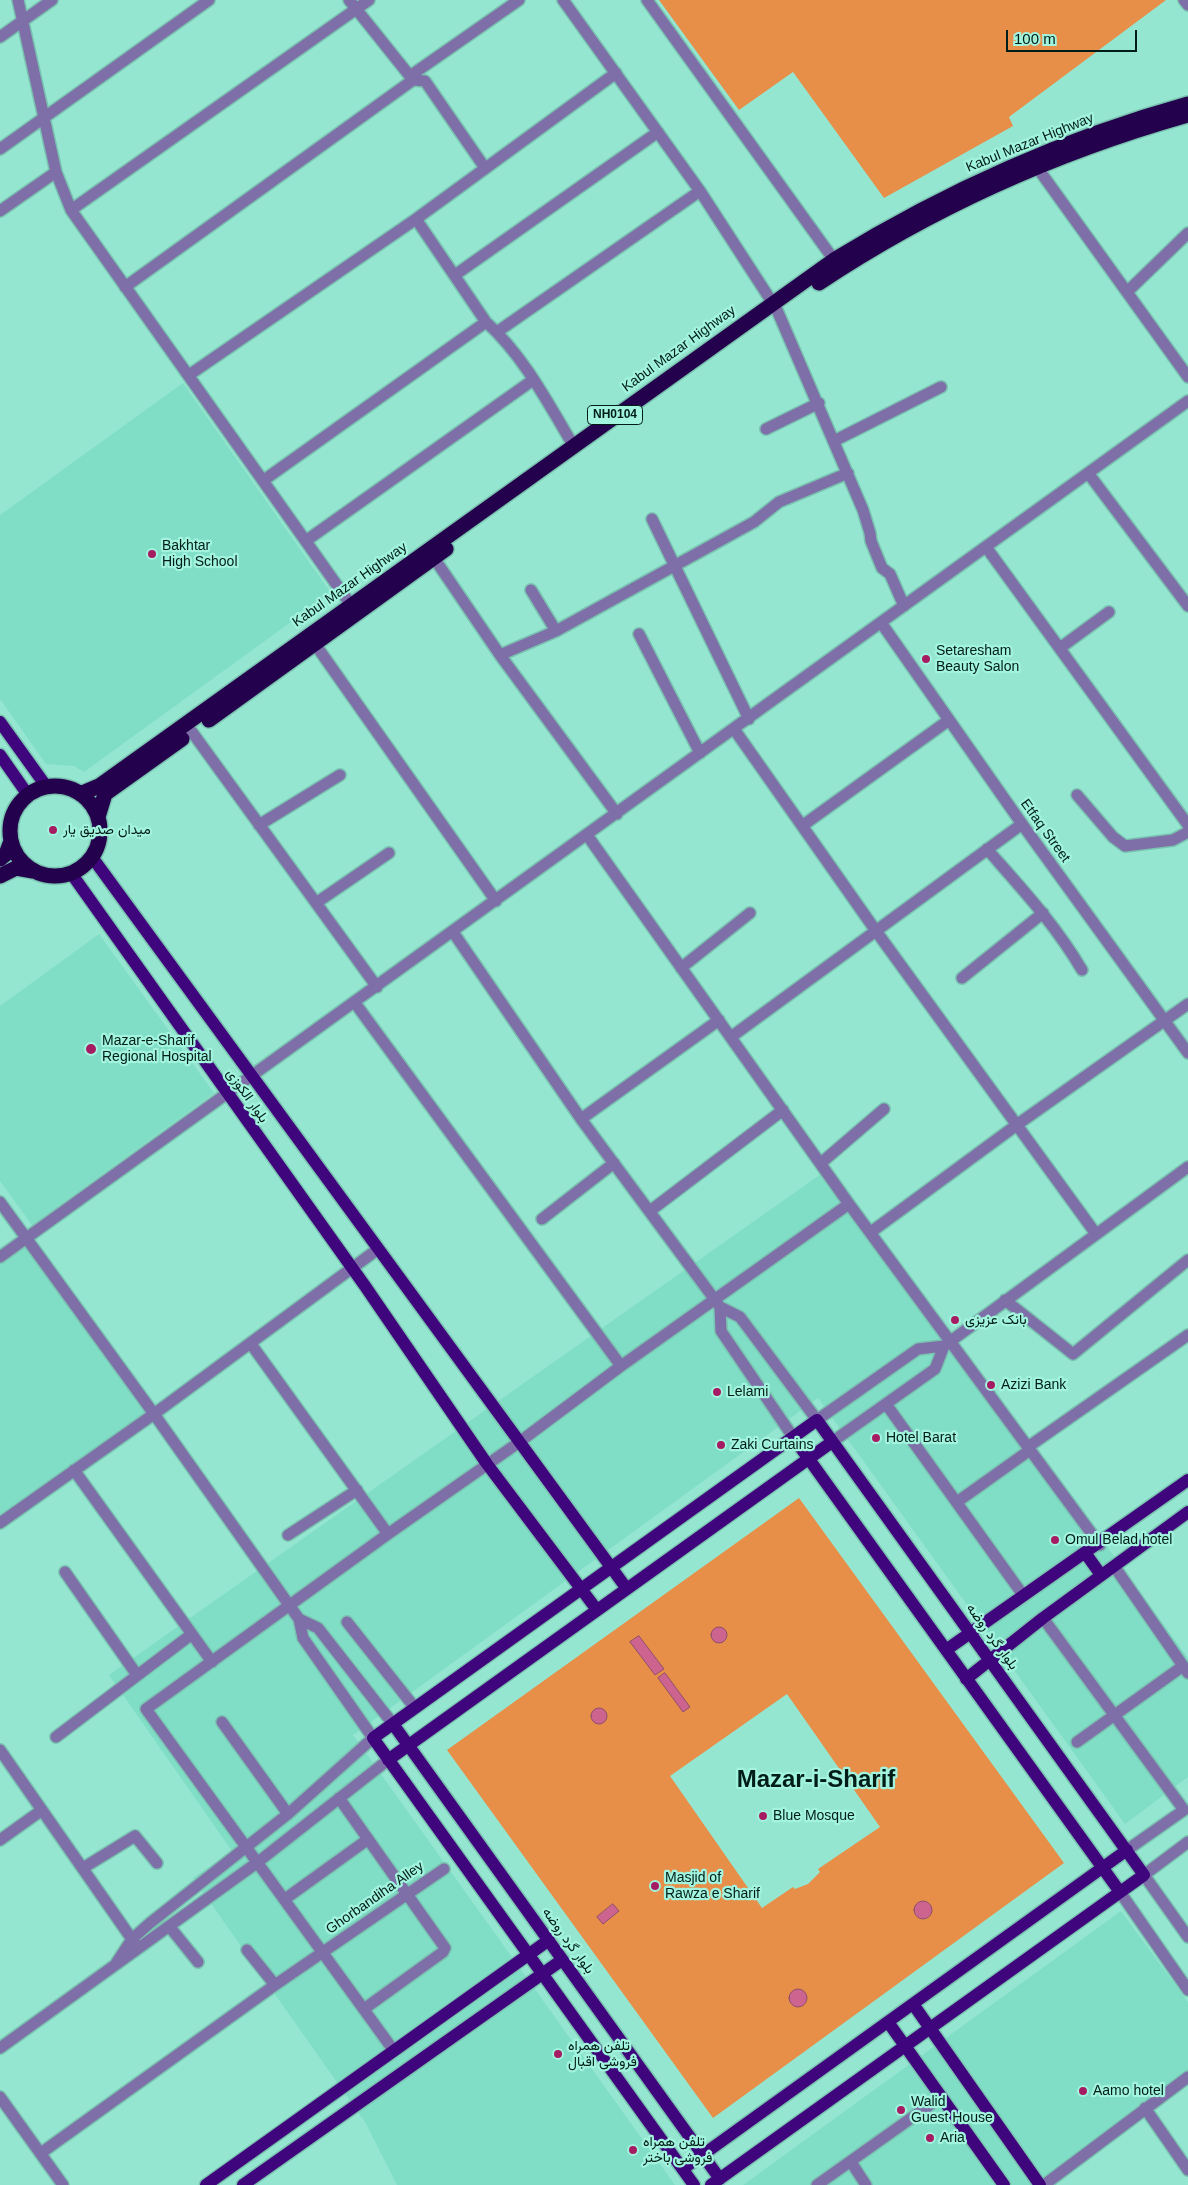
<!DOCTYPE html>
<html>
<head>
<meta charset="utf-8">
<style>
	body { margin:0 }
	#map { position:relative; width:1188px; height:2185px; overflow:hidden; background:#95e6d1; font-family:Helvetica,sans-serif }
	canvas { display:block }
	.scale { position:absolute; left:1006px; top:30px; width:131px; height:22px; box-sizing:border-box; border:2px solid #001e17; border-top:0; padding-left:6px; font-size:15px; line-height:18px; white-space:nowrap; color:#001e17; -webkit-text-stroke:4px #a2f4de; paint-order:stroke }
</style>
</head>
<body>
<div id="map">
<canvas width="1188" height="2185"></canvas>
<div class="scale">100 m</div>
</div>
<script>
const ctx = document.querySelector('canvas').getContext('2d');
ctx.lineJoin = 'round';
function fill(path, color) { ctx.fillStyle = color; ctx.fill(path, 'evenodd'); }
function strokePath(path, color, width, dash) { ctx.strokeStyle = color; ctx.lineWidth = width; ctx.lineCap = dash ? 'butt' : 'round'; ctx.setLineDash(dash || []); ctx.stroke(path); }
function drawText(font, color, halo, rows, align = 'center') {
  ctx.font = font + ' Helvetica,Vazirmatn,sans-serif'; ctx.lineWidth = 4.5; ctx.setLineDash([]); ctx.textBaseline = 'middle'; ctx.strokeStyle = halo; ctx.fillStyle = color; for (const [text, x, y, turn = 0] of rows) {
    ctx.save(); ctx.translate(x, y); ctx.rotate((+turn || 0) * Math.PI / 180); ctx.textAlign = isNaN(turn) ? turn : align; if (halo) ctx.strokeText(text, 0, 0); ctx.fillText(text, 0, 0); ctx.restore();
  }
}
fill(new Path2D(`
	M183,383l148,210 -247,179 -10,-6 -28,-2 -46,-65v-184z
	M99,934l115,159 -182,132 -32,-44v-175z
	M831,1167l357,491v119l-63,47 -307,-426 -465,337 322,450h-278l-32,-63 -172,-244 39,-27 -123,-176z
	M26,1238l128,176 -154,109v-266z
	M1121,1911l67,91v70l-155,113h-290z`), '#80ddc6');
fill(new Path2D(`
	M659,0h507l-157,117 4,9 -129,72 -91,-126 -54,38z
	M799,1498l265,365 -351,255 -266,-368zM787,1694l93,133 -62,42 2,3 -12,12 -13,5 -2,-2 -31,21 -92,-132z`), '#e78e48');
const water = new Path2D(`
	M711 1635a8 8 0 1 1 16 0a8 8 0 1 1-16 0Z
	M639,1636l25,33 -9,6 -25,-33z
	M665,1673l25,34 -7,5 -25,-34z
	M591 1716a8 8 0 1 1 16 0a8 8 0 1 1-16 0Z
	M914 1910a9 9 0 1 1 18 0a9 9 0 1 1-18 0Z
	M613,1904l6,7 -16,13 -6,-7z
	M789 1998a9 9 0 1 1 18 0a9 9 0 1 1-18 0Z`);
fill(water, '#cc648f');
strokePath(water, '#8f4f6b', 1);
const minor = new Path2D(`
	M18,0l38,172 15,38 280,395
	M349,0l64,80 12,1 60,87
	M563,0l137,191 72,111
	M647,0l187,260
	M1184,0l4,5
	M0,37l52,-37
	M410,76l109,-76
	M0,149l209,-149
	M1034,163l154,214
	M71,210l298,-210
	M0,211l56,-39
	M416,219l70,103c37,33 62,81 87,123
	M455,275l203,-143
	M125,287l288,-207
	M1127,292l61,-59
	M777,310l86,200 7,23 1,8 11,27 8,6 14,32
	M497,332l203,-141
	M189,375l227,-156 200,-146
	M766,429l53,-26
	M834,441l107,-54
	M1088,473l100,133
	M264,480l222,-158
	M652,519l97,200
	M307,540l226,-160
	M986,547l202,278
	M434,558l66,97 117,159
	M531,590l25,41
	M882,624l140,200 166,229
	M639,634l61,119
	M315,644l181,257
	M1060,648l49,-36
	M500,655l56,-24 198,-109 25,-20 69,-29
	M734,729l142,202 220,303
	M192,732l185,255
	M1077,795l36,42 12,9 48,-6 15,-8
	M259,825l81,-50
	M802,826l147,-106
	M587,835l262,369 251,341
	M987,849c35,40 68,75 95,121
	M316,903l73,-50
	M453,932l128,187 134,181 5,7 1,24 72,106
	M681,968l69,-55
	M962,978l81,-65
	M355,1003l266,363
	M731,1037l291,-213
	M581,1119l138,-99
	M821,1163l63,-54
	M0,1202l154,212 145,205 4,19 70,100 -85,76 -138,109 -18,16 -17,26
	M650,1211l133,-101
	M542,1219l72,-56
	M871,1232l147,-108 170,-120
	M0,1257l1188,-856
	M1005,1300l68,54 115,-94
	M720,1307l20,10 77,103 101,-71 26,-3 244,-179
	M251,1344l137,190
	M886,1404l137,191
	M832,1442l103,-73 9,-23
	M1028,1447l160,-112
	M74,1470l138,192
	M957,1502l73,-52
	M0,1523l154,-109 224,-165
	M288,1535l69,-45
	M1114,1566l74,107
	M65,1572l72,103
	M1043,1618l141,192 -57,40
	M299,1619l19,9 75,96
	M347,1622l68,86
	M222,1722l66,92
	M56,1737l136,-103
	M1077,1742l106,-76
	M0,1750l136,195
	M339,1798l106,150 -2,4 -79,57
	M0,1840l42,-30
	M1188,1842l-44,33 44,62
	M83,1868l52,-32 22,27
	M1120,1892l68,98
	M285,1899l82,-59
	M169,1926l29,36
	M247,1950l28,35
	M0,2048l258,-186 130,-102
	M394,2051l-248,-342 242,-175 130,-91 103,-77 228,-162
	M0,2097l63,88
	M1145,2108l43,62
	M41,2153l234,-168 169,-116
	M851,2162l15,23
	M817,2185l124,-88
	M1044,2185l144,-108`);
const major = new Path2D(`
	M0,722l46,64
	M0,755l28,40
	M92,857l535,732
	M71,873l294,413 122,178 110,146
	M793,1437l327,455
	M1086,1554l15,21
	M946,1650l242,-170
	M966,1679l77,-61 145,-106
	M393,1724l327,455
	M388,1760l444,-318
	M913,2004l127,181
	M888,2022l116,163
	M683,2169l444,-319
	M206,2185l343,-245
	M243,2185l319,-225
	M694,2185l-321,-447 444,-318 327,455 -433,310`);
const highway = new Path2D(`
	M819,283c113,-75 238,-131 369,-168
	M209,720l237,-171
	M10 831a45 45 0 1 1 90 0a45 45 0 1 1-90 0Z
	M80,794l19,-8 735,-526c111,-68 228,-121 354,-156
	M98,817l7,-23 77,-55
	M0,859l6,-5 5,-13
	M0,876l16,-8 17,3`);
strokePath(minor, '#7ac2b0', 14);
strokePath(major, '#7ac2b0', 15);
strokePath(highway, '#7ac2b0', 18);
strokePath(minor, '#7e6fa9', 11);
strokePath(major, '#3f057d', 12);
strokePath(highway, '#24014c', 15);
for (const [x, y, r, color] of [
	[152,554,5,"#a61c63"],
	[926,659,5,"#a61c63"],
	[53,830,5,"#a61c63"],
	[91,1049,6,"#a61c63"],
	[955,1320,5,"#a61c63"],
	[991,1385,5,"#a61c63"],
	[717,1392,5,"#a61c63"],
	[876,1438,5,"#a61c63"],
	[721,1445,5,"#a61c63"],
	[1055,1540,5,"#a61c63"],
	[763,1816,5,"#a61c63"],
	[655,1886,5,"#a61c63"],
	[558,2054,5,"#a61c63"],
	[1083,2091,5,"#a61c63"],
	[901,2110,5,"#a61c63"],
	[930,2138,5,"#a61c63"],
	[633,2150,5,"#a61c63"]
]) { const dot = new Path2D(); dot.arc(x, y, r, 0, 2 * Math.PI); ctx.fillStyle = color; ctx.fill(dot); strokePath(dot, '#a2f4de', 2); }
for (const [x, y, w] of [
	[615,415,55]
]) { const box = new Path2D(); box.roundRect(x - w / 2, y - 9.5, w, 19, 4); ctx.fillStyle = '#a2f4de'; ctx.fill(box); strokePath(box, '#001e17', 1); }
drawText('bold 12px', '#001e17', null, [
	["NH0104",615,415]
]);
drawText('14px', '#001e17', '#a2f4de', [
	["Kabul Mazar Highway",1030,143,-22],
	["Kabul Mazar Highway",679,349,-36],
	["Kabul Mazar Highway",350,585,-35],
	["Etfaq Street",1045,831,54],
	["بلوار الکوزی",247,1096,55],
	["بلوار گرد روضه",992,1637,54],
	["Ghorbandiha Alley",375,1898,-35],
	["بلوار گرد روضه",568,1941,54]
]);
drawText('14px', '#001e17', '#a2f4de', [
	["Bakhtar",162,546],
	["High School",162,562],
	["Setaresham",936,651],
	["Beauty Salon",936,667],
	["میدان صدیق یار",63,830],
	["Mazar-e-Sharif",102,1041],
	["Regional Hospital",102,1057],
	["بانک عزیزی",965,1320],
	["Azizi Bank",1001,1385],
	["Lelami",727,1392],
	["Hotel Barat",886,1438],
	["Zaki Curtains",731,1445],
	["Omul Belad hotel",1065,1540],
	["Blue Mosque",773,1816],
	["Masjid of",665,1878],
	["Rawza e Sharif",665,1894],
	["تلفن همراه",568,2046],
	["فروشی اقبال",568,2062],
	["Aamo hotel",1093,2091],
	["Walid",911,2102],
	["Guest House",911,2118],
	["Aria",940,2138],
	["تلفن همراه",643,2142],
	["فروشی باختر",643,2158]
], 'left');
drawText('bold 24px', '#001e17', '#a2f4de', [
	["Mazar-i-Sharif",816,1780]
]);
</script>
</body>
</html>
